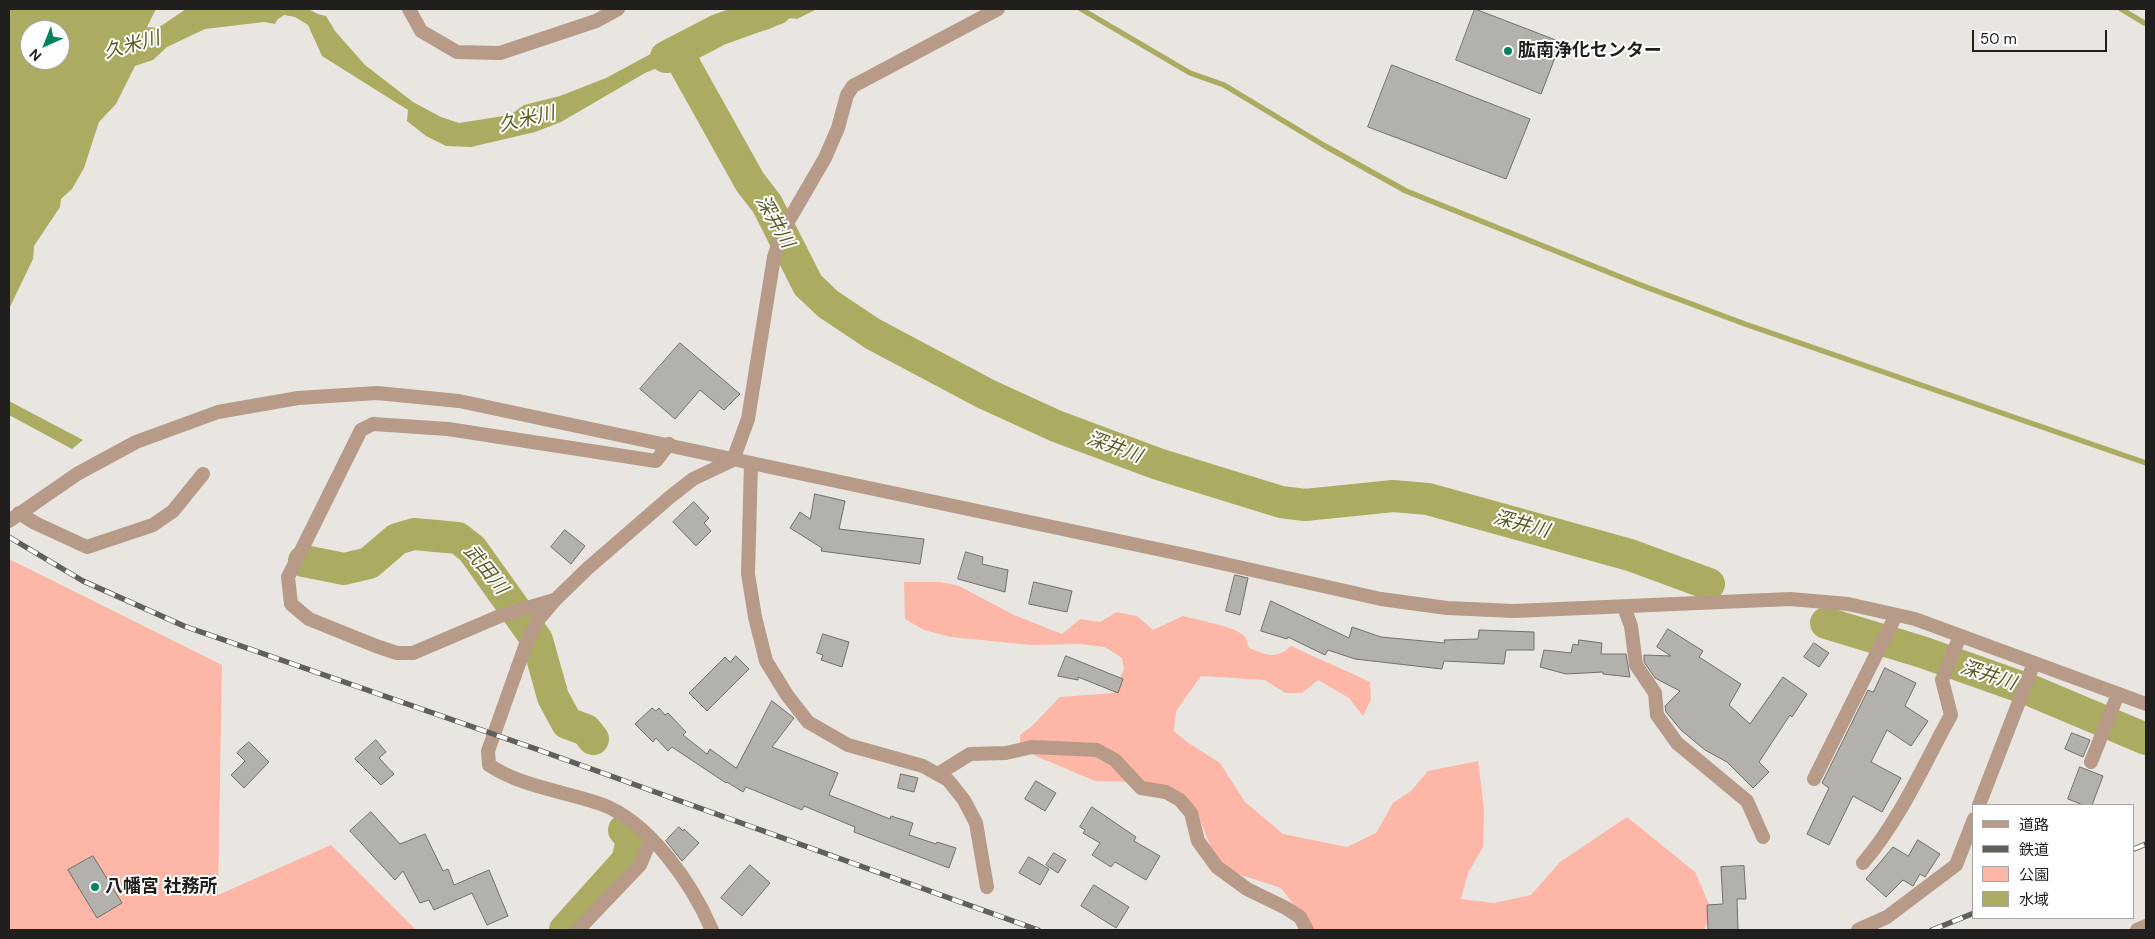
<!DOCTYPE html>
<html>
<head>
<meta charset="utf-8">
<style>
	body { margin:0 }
	#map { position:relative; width:2155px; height:939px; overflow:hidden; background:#e9e6e1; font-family:"DM Sans","Noto Sans JP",sans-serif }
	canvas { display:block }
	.frame { position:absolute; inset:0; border:10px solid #201f1d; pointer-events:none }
	.legend { position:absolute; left:1972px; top:804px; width:162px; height:115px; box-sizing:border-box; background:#fff; border:1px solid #a6a5a5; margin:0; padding:6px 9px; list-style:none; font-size:15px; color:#201f1d }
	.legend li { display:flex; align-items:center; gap:10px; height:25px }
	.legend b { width:25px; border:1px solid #a6a5a5 }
	.north { position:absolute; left:20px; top:20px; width:50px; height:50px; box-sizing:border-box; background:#fff; border:1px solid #a6a5a5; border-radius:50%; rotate:224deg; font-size:14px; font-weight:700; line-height:20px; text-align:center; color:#201f1d }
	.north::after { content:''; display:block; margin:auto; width:18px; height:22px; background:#078160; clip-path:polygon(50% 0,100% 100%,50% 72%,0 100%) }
	.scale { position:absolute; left:1972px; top:30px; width:135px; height:22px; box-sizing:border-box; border:2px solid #201f1d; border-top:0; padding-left:6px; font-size:15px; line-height:18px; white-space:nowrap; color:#201f1d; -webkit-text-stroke:4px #fff; paint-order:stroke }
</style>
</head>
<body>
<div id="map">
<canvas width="2155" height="939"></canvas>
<div class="frame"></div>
<ul class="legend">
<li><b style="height:6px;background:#b79a88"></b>道路</li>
<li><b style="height:6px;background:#615f5c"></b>鉄道</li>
<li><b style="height:14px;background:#feb6a6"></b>公園</li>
<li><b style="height:14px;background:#abac62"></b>水域</li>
</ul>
<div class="north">N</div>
<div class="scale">50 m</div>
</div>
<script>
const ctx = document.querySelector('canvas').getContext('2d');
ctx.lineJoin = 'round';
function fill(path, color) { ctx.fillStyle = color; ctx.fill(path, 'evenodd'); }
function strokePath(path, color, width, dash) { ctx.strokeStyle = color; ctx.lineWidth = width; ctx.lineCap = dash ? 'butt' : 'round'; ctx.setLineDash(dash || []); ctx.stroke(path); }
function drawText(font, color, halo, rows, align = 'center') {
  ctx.font = font + ' "DM Sans","Noto Sans JP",sans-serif'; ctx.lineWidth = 4; ctx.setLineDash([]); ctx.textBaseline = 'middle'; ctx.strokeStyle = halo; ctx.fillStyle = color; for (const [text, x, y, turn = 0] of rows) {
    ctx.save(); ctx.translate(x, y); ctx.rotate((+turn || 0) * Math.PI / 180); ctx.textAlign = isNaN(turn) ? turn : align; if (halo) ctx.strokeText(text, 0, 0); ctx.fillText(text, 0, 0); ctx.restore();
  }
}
fill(new Path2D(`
	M9,559l213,106 -4,230 113,-50 85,85h-407z
	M904,582h36l19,4 55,29 48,19 18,-15 20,3 17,-10 20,4 16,14 30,-14c13,4 56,11 62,21 2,3 3,8 4,11 18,7 26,12 42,-2 26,13 53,23 79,36l1,17 -8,17 -14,-18 -31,-18 -16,13h-17l-20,-13 -64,-4 -25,35 -2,20 13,11 33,21 25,39 38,32 64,13 29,-14 17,-30 18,-12 17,-20 50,-10 6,48 -1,38 -15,26 -7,26 33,4 37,-8 29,-33 67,-45 68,55 17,39 -8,19h-394l-2,-7 -27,-35 -46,-15 -21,-18 -17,-43 -60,-30 -42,-1 -66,-28 -9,-2v-16l12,-9 28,-29 54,-4 10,-24 -2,-11 -17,-11 -26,-3 -48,1 -80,-8 -27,-7 -19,-11z`), '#feb6a6');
fill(new Path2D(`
	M9,9h147l-9,18 11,1 28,-19h122l10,5 8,2 9,15 30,34 48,37 28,15 18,6 51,-8 14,-10 36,-9 46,-18 54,-29 75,-21 25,-2 7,-7 5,-10h45l-20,10c-12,-4 -18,7 -28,10 -24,8 -49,11 -72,21l12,41 -16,7 -26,-34 -22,9 -84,49 -26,10 -64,15 -25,-1 -20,-10 -19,-15 1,-11 -86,-54 -14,-31 -13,-8 -11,-2 -7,5 -2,4 -11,-2 -59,7 -38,18 -14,13 -18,6 -19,38 -17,18 -15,46 -12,21 -11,10 -1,8 -26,39 -1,13 -24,50zM30,30h30v30h-30z
	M9,401l74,39 -11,9 -63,-34z`), '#abac62');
strokePath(new Path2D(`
	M1081,9l109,64 34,12 101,61 81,45 232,93 107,40 401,139
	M2121,9l25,15`), '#abac62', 5.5);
strokePath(new Path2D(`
	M679,55l71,127 17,22 41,81 20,19 45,30 113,60 70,32 102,38 123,38 24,3 88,-9 35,3 202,56 79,29
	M666,57l52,-27 58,-21
	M304,561l40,8 25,-6 28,-24 17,-5 44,4 14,11 65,91 16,57 14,26 19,7 7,9
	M1826,623l96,29 110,39 114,48
	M565,930l62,-69 5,-21 -8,-10`), '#abac62', 32);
const building = new Path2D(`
	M1475,9l86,33 -20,52 -85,-34z
	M1392,65l138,54 -24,60 -138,-52z
	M680,343l60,51 -16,16 -24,-20 -25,29 -35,-30z
	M815,494l30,7 -6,28 85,10 -4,25 -99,-13 1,-3 -32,-20 10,-16 10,7z
	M694,502l15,16 -5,5 7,8 -15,15 -23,-24z
	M565,530l20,16 -14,18 -20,-17z
	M966,552l17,5 -1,7 26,6 -3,22 -47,-13z
	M1235,575l13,3 -8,37 -14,-4z
	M1034,582l38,9 -5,21 -38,-8z
	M1271,601l78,37 3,-11 29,10 64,6 -1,-3 34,-1 1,-9 55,2v18h-28l-2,14 -60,-3 -2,8 -87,-10 -27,-9 -3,5 -37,-18 -1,2 -26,-8z
	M1668,629l35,22 -4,6 42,27 -12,21 21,19 33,-47 24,17 -15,23 -2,-2 -31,47 10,10 -16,16 -26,-26 -22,-12 -24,-20 -15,-18 -1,-6 15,-15 -25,-13 -11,-16v-7l27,1 -14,-9z
	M823,634l26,8 -7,25 -21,-7 2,-5 -6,-2z
	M1579,640l23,3 -1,11h25l4,23 -27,-3v-2l-37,2 -26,-7 4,-17 27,3 2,-9 5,1z
	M1814,643l15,10 -10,14 -15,-10z
	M736,656l13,13 -42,42 -18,-18 36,-36 5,5z
	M1066,656l57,23 -5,14 -40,-16v3l-20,-4z
	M1885,668l31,15 -11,23 23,15 -17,25 -24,-16 -16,32 30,16 -19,34 -29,-16 -24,49 -22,-11 22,-46 -7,-5 46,-93 5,2z
	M772,701l22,17 -22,29 66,26 -9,22 61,24 1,-3 22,7 -4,12 27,9 1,-2 19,6 -7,20 -95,-36 1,-5 -51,-21 -2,4 -56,-23 -3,5 -16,-10 -1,1 -54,-36 -4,4 -12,-13 -3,4 -18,-18 17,-16 4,3 3,-3 6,7 3,-2 18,19 -3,3 24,19 3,-5 26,19z
	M2072,733l18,7 -7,17 -18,-8z
	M376,740l10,12 -7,6 15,16 -13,11 -26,-26z
	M249,742l20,20 -25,26 -13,-13 14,-14 -8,-8z
	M2080,767l23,9 -11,29h-9l-15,-6z
	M901,774l17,4 -4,14 -16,-4z
	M1036,781l20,12 -11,18 -20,-12z
	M1092,807l44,30 -2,4 26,15 -14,24 -31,-18 -4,5 -19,-12 8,-12 -17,-10 2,-3 -5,-3z
	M371,812l29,32 25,-10 18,37 5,-2 6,16 35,-15 19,46 -21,9 -15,-32 -38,17 -5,-10 -9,3 -17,-32 -8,9 -45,-49z
	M679,827l4,4 1,-2 15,14 -17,18 -16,-20z
	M1918,840l22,14 -15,23 -5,-3 -7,12 -10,-6 -17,17 -20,-18 27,-32 15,9z
	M1054,853l12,7 -8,13 -12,-8z
	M93,856l29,47 -25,15 -29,-48z
	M1029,857l20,12 -9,16 -21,-12z
	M750,865l20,18 -28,33 -21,-18z
	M1744,866l2,33h-9l1,31h-30l-1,-25 16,-1 -2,-37z
	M1094,885l35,22 -13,21 -35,-22z`);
fill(building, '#b3b1ac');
strokePath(building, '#72706c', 1);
strokePath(new Path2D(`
	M409,9l12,22 36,21 43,1 96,-32 22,-12
	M751,464l-3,110 7,43 11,44 21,34 21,27 40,23 75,21 25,14 16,20 12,23 11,64
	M19,513l16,10 52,24 66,-22 20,-14 30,-37
	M554,600l-54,16 -87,37h-16l-21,-7 -67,-27 -18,-15 -3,-27 73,-147 12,-6 75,5 208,32 13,-17
	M1624,607l7,19 5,39 19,28 2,22 20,28 70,58 16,36
	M2091,762l27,-68
	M938,774l32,-20 36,-1 26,-6 65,3 18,10 26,28 25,4 14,8 11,13 7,28 19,26 30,22 39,19 14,9 7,13
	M1814,779l82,-164
	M1979,805l55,-142
	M1863,863c37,-43 61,-99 88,-148l-9,-35 18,-44
	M578,930l62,-65 11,-26
	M712,930c-20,-46 -62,-108 -111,-126 -37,-13 -79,-17 -112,-39l-1,-14 39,-110 11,-21 17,-20 33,-32 82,-71 23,-18 40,-19 15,-41 26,-162 6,-18 9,-19 36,-62 13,-30 9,-33 6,-9 145,-77
	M1858,930l29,-13 69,-52 18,-46
	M2137,930l9,-4`), '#b79a88', 14);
strokePath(new Path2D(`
	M9,521l68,-47 59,-32 82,-30 80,-14 79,-5 82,8 726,154 196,44 66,9 67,3 276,-12 58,5 67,15 231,85`), '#b79a88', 14);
const rail = new Path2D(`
	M9,537l74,44 101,45 352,123 502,181
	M2134,849l12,-5
	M1932,930l42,-17`);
strokePath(rail, '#615f5c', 5.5);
strokePath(rail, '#fff', 4, [11]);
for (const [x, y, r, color] of [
	[1508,51,5,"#078160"],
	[95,887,5,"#078160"]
]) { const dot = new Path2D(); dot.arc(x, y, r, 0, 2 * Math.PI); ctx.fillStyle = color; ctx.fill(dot); strokePath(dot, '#fff', 2); }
drawText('bold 18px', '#201f1d', '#fff', [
	["肱南浄化センター",1518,51],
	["八幡宮 社務所",105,887]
], 'left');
drawText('italic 19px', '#5a5b24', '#fff', [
	["久米川",132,46,-15],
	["久米川",527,120,-13],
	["深井川",774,222,60],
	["深井川",1114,448,20],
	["深井川",1521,525,15],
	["武田川",485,570,51],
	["深井川",1988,676,18]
]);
</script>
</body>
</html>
